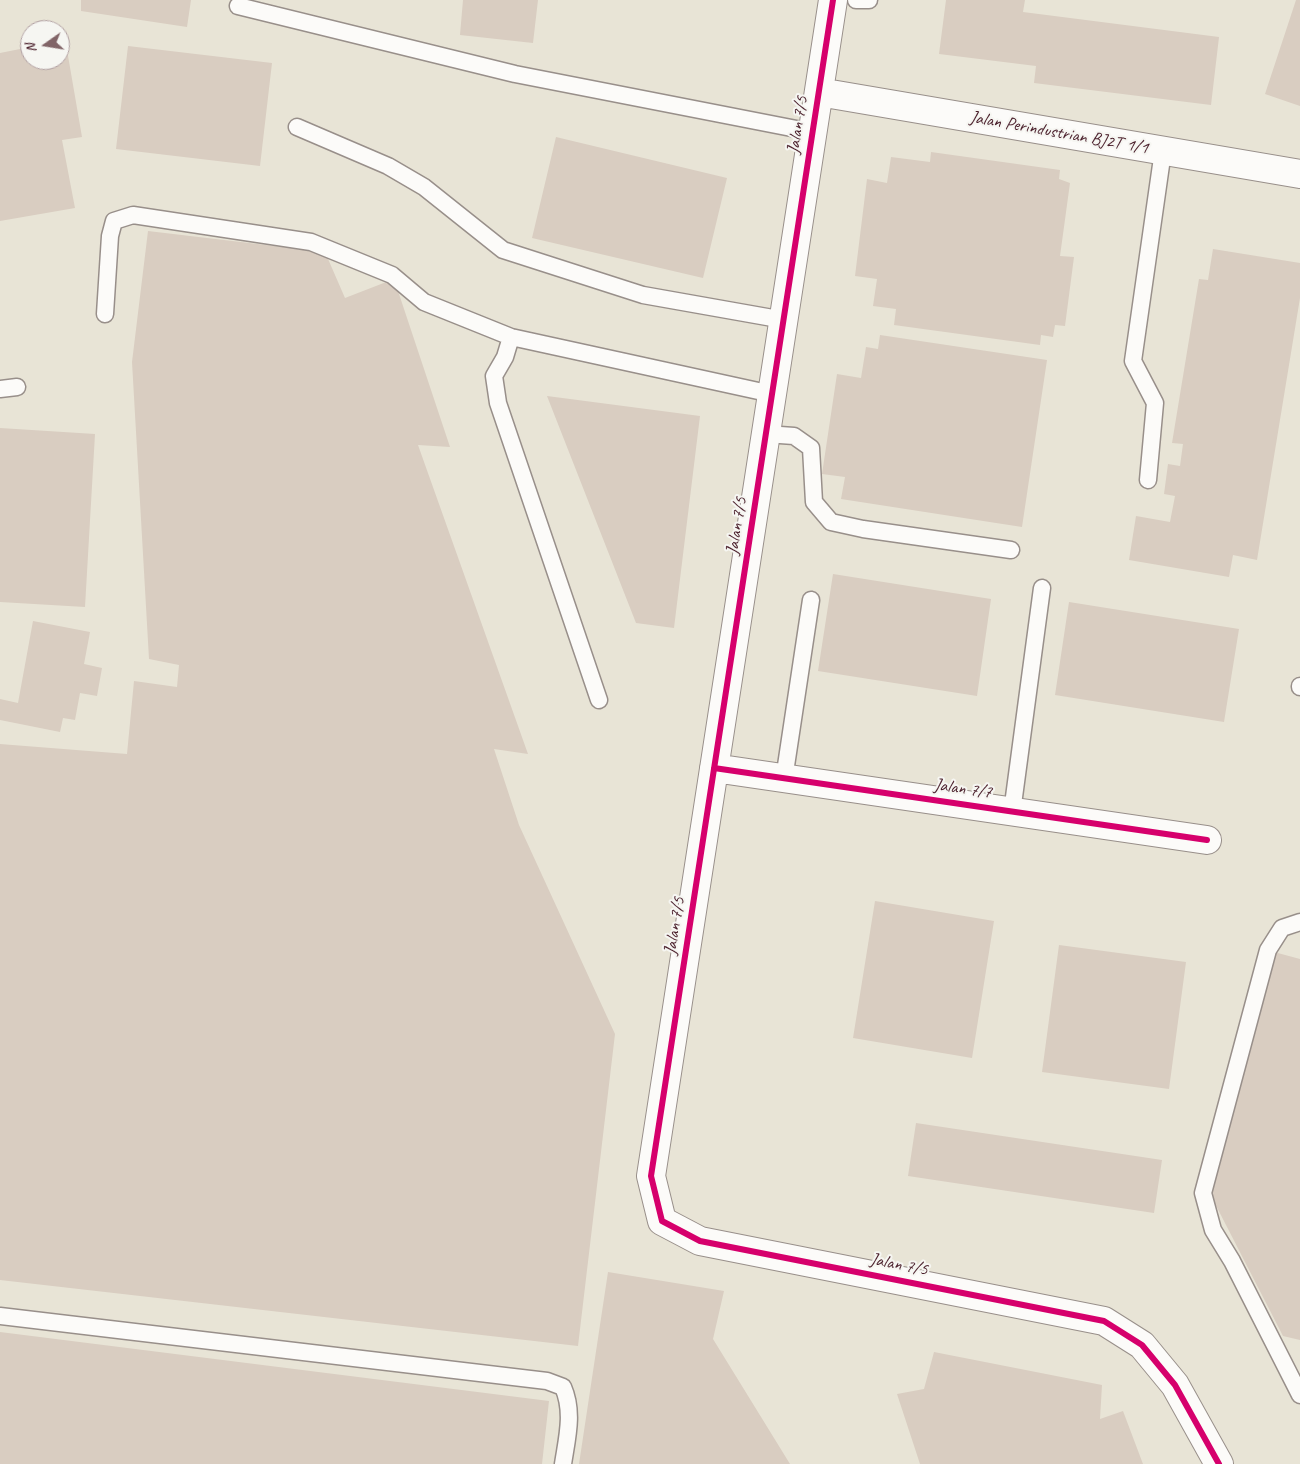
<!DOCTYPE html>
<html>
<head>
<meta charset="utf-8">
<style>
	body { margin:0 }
	#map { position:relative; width:1300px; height:1464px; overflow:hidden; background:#e8e4d6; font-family:Caveat,sans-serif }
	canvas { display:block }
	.north { position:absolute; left:20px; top:20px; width:50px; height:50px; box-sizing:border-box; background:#f6f6f2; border:1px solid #b1a0a2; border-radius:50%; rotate:257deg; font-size:14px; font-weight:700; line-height:20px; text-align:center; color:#4a1f2b }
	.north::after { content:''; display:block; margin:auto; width:18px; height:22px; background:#816467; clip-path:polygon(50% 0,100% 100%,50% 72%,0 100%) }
</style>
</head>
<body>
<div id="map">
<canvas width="1300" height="1464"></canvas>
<div class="north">N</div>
</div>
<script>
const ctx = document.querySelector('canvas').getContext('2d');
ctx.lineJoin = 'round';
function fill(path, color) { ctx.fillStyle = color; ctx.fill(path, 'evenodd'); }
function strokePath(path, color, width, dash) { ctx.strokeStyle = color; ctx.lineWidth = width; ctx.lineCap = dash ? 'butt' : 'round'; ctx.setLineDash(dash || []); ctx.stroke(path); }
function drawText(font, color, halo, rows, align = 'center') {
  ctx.font = font + ' Caveat,sans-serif'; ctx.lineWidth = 4; ctx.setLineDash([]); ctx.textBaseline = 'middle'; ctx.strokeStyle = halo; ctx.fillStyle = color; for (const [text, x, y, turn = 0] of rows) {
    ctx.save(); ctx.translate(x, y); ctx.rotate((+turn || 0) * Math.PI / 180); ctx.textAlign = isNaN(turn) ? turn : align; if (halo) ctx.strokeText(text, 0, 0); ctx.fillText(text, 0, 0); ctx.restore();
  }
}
fill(new Path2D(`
	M81,0h110l-4,27 -106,-16z
	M463,0h75l-5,43 -73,-8z
	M946,0h79l-2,12 196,25 -8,68 -177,-22 2,-17 -97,-12z
	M1296,0h4v106l-35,-12z
	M128,46l144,17 -12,103 -144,-17z
	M30,47v13h30v-9l7,-1 15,87 -20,3 13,68 -75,13v-168z
	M556,137l171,41 -24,100 -171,-40z
	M931,152l129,18 -1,9 11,4 -10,73 14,1 -9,69 -10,-1 -2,12 -12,-2 -1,10 -146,-20 2,-16 -23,-3 4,-27 -22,-3 12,-97 20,4 4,-26 39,5z
	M148,231l177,21 20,46 49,-19 56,168 -32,-2 110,309 -34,-5 25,76 96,209 -37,312 -578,-66v-536l127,10 7,-73 43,6 2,-22 -30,-6 -17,-297z
	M1213,249l87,14v35l-43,262 -24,-5 -4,22 -100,-17 7,-44 34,6 5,-26 -11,-2 4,-30 12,2 3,-22 -11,-1 27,-164 9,1z
	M880,335l167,25 -25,167 -181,-28 4,-22 -23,-3 15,-100 24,4 5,-31 12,2z
	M547,396l153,20 -26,212 -38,-5z
	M0,428l95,6 -10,173 -85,-5z
	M833,574l158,25 -14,97 -159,-25z
	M1069,602l170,27 -15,93 -169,-27z
	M33,621l57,11 -6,32 18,4 -5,28 -17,-3 -5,27 -12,-2 -3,14 -60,-12v-21l18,4z
	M875,901l119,20 -22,137 -119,-20z
	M1059,945l127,17 -17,127 -127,-17z
	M1274,952l26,7v381l-17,-4 -76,-148z
	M916,1123l246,37 -8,53 -246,-37z
	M608,1272l116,19 -11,48 77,125h-211z
	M0,1332l549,69 -7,63h-542z
	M934,1352l168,33 -2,34 23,-8 20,53h-223l-23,-70 27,-5z`), '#d9cdc1');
const lane = new Path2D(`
	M856,0h13
	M238,6l277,68 297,58
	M297,127l91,39 36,21 79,63 140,45 141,25
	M105,314l5,-78 4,-15 19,-6 178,27 81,33 32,27 87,35 261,57
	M511,337l-6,20 -11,19 4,27 101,297
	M0,389l17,-2
	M766,434l28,2 17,12 3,54 17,20 32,7 148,21
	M1148,480l7,-77 -22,-42 30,-210
	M1300,687v-1
	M784,779l27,-179
	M1012,812l30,-224
	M1300,922l-18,6 -14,22 -65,243 10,37 19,31 68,134
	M0,1316l547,65 16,6c11,25 4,51 0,77`);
const street = new Path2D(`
	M833,0l-182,1176 11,45 38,20 404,80 38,24 33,40 44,79
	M819,92l481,82
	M714,768l493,72`);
strokePath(lane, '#988f8a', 19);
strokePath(street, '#988f8a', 30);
strokePath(lane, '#fcfbf9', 16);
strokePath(street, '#fcfbf9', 28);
strokePath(new Path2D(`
	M833,0l-182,1176 11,45 38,20 404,80 38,24 33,40 44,79
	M714,768l493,72`), '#d6006c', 6);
drawText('18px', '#4a1f2b', '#f6f6f2', [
	["Jalan 7/5",798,125,-81],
	["Jalan Perindustrian BJ2T 1/1",1059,133,10],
	["Jalan 7/5",737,526,-81],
	["Jalan 7/7",963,789,8],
	["Jalan 7/5",675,926,-81],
	["Jalan 7/5",899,1265,11]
]);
</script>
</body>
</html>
